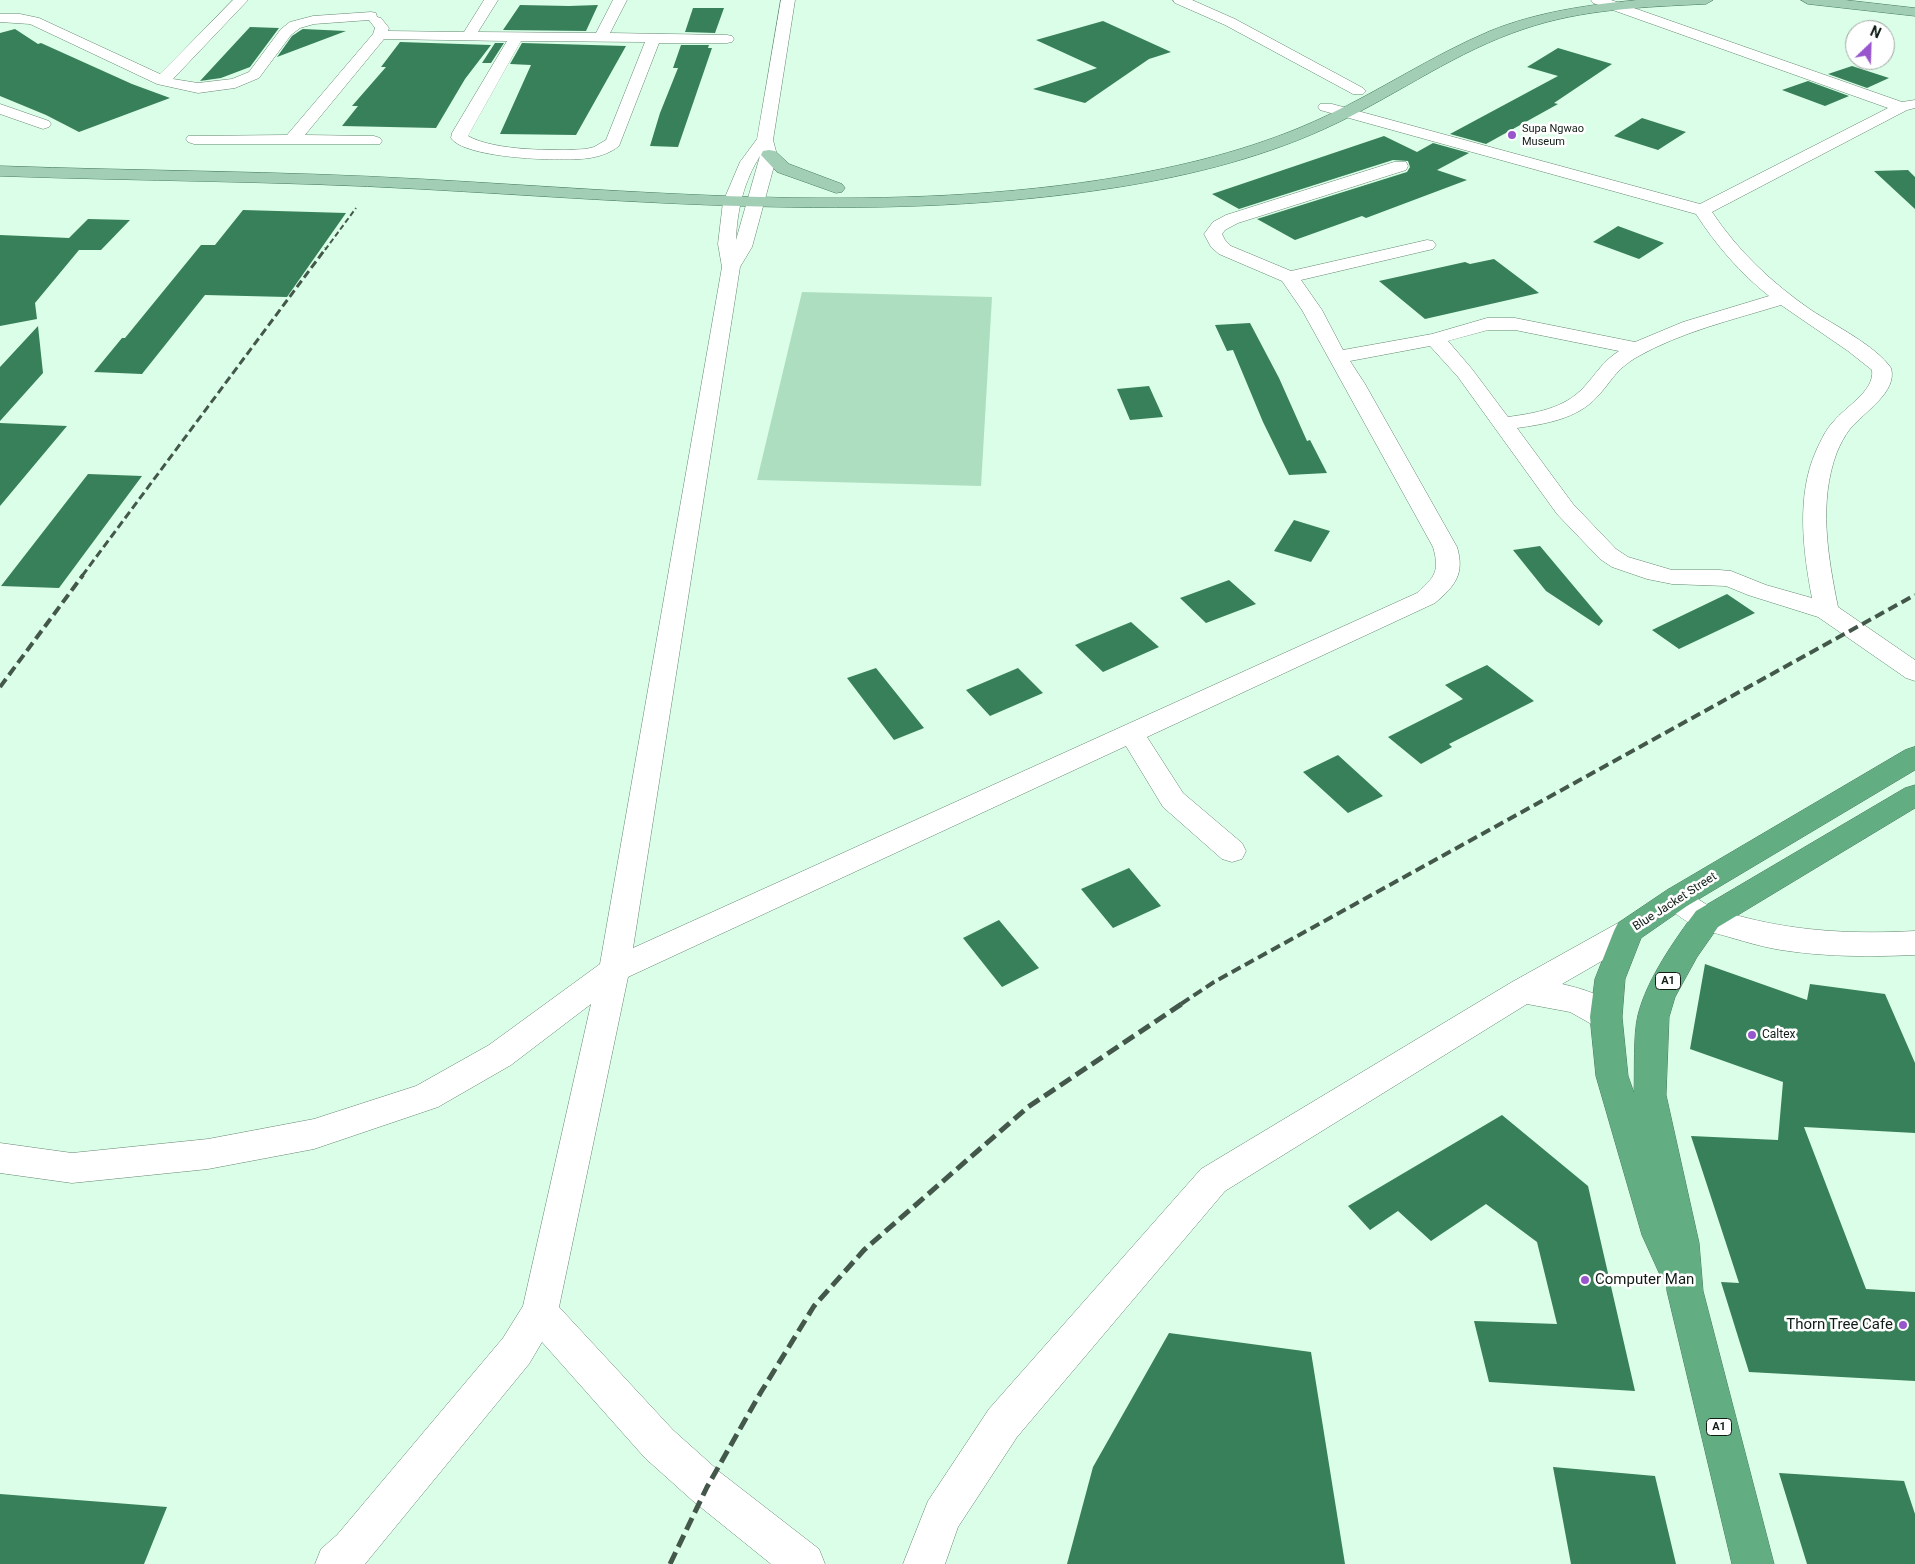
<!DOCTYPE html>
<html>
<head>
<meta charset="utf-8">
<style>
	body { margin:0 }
	#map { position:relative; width:1915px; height:1564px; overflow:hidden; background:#dafee7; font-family:Roboto,sans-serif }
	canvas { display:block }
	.north { position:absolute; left:1845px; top:20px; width:50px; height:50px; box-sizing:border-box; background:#fff; border:1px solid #9fa5a1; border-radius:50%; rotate:24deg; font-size:14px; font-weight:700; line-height:20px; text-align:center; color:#101d15 }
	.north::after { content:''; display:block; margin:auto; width:18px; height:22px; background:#9856cc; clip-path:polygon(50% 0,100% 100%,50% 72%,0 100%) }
</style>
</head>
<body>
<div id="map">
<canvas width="1915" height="1564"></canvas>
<div class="north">N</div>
</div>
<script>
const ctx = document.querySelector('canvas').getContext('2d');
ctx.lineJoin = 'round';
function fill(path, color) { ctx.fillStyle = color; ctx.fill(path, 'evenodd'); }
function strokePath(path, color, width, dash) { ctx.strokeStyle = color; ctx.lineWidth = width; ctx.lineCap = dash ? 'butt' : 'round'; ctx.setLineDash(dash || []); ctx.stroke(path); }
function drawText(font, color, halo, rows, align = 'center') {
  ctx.font = font + ' Roboto,sans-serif'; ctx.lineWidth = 5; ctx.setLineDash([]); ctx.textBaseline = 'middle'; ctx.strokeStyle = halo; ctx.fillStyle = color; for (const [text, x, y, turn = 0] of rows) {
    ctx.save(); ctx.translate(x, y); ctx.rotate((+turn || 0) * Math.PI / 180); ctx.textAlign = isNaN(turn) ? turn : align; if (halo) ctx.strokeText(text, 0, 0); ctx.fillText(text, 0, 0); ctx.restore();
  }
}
fill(new Path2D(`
	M802,292l190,5 -11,189 -224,-6z`), '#aedec0');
fill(new Path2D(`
	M520,5l49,1 29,-1 -12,26 -83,-1z
	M693,8h31l-9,25 -30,-1z
	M1103,21l68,31 -22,7 -64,44 -52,-14 64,-21 -61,-28z
	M250,27l29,1 -29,39 -29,11 -21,3z
	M15,29l23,15 3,-1 91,41 38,14 -91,34 -33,-17 -46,-19v-63z
	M301,30l2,-1 43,2 -69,26 15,-21z
	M400,42l91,3 -26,34 -29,49 -94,-2 16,-20h-6l34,-39h-5z
	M495,43h9l-13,20h-9z
	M522,43l104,3 -50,89 -76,-1 31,-69 -21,-1z
	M681,45h28l-1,3h4l-34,99 -28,-1 10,-33 18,-45h-5z
	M1558,48l54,16 -58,39 4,1 -72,40 -36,-10 108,-58 -31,-9z
	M1852,66l37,12 -22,10 -39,-14z
	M1808,81l41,15 -24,10 -43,-16z
	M1642,118l44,14 -28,18 -44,-14z
	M1384,136l33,16 16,-9 36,10 -32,17 30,10 -101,38 -4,-2 -67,24 -38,-21 150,-47 3,-5 -2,-6 -15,-1 -154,49 -27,-15z
	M1908,170l7,7v32l-41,-38z
	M243,210l103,3 -59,84 -82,-2 -63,79 -48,-2 28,-34h3l76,-93h14z
	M88,219l42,1 -29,30h-22l-44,53 2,16 -37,7v-91l69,3z
	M1618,226l46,17 -25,16 -46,-17z
	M1494,259l45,34 -114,26 -46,-38 86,-19 5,2z
	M1250,323l29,55 28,63 3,-1 17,33 -38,2 -26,-53 -30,-72 -6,1 -12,-26z
	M38,326l5,47 -43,48v-54z
	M1149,386l14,31 -33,3 -13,-31z
	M0,423l67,3 -67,80z
	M88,474l54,2 -83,112 -58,-2z
	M1294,520l36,11 -19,31 -37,-11z
	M1540,546l63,75 -4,5 -53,-35 -33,-41z
	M1229,580l27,24 -50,19 -26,-25z
	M1727,594l28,19 -76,36 -27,-19z
	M1131,622l28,25 -56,25 -28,-27z
	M1487,665l47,36 -85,43 3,3 -31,17 -33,-27 75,-38 -18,-14z
	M876,668l48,60 -30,12 -47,-62z
	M1018,668l25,25 -53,23 -24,-26z
	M1338,755l45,41 -35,17 -45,-41z
	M1129,868l32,38 -48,22 -32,-39z
	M999,920l40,48 -37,19 -39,-49z
	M1705,964l102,36 3,-16 75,10 30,69v70l-111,-6 62,162 49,3v89l-166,-9 -28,-90 18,1 -48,-147 87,4 5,-58 -93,-33z
	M1502,1115l86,71 47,205 -146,-9 -15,-61 83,3 -20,-82 -51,-38 -55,37 -33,-30 -28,19 -22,-24z
	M1169,1333l142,19 34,212h-278l26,-97z
	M1553,1467l102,9 21,88h-105z
	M1779,1473l125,8 11,33v50h-108z
	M0,1494l167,13 -23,57h-144z`), '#388059');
const minor = new Path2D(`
	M233,0h15l-75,79 25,4 34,-4 17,-7 32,-43 9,-7 23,-6 58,-4 5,1 1,4 4,1 8,10 -1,3 76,1 20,-32h14l-20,32 118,1 17,-33h14l-17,33 117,2 5,1 2,3 -2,3 -5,1h-68l-40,103c-9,7 -18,10 -29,12 -25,4 -125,1 -139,-20l1,-5 55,-92 -123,-2 -79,96 69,1 6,2 2,3 -2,3h-186l-6,-2 -2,-3 2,-3 99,-1 86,-101 2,-6 -6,-8 -55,4 -14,4 -9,7 -32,43 -24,10 -37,5 -41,-9 -127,-60 -30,-2v-8h20l19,4 121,56zM521,41l124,1 -39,98 -12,7 -8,2c-31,2 -92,2 -118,-13z
	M781,0h14l-22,140 4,15 -25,92 -12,20 -107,681 784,-355c18,-16 23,-22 16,-46l-131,-237 -20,-29 -63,-27 -8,-7 -7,-13 9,-12 13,-7 168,-53h12l2,4 -2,4 -168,53 -13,7 -3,4 3,6 6,6 60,25 136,-31 6,1 3,4 -3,4 -132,31 21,30 21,40 89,-16 55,-16h28l120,24 48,-20 86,-26c-29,-23 -53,-51 -73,-82l-376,-104 -2,-3 2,-3h12l368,100 188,-96 -295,-105 -2,-3h20l291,102 13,-2v8l-8,2 -195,102c26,39 60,71 99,98 23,15 65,36 80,58 7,24 -27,44 -41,61 -5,6 -10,16 -13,23 -19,50 -9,105 1,155l77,53v21l-9,-3 -88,-61 -70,-22 -22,-9 -54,-2 -25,-5 -35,-12 -12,-8 -43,-45 -99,-137 -28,-31 -80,15 15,23 92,163c8,27 -2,39 -22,56l-288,134 36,56 59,50 4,8 -4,8 -10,3 -10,-3 -59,-52 -37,-61 -498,231 -69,330 114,123 48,43 98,76 6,15h-54l-78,-63 -48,-43 -103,-116 -13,22 -164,200h-50l6,-15 16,-14 166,-197 20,-32 68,-302 -80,61 -73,42 -124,42 -106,20 -136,14 -72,-10v-30l72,10 136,-14 106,-20 102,-33 73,-41 111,-81 122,-697 -4,-23 5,-42 17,-40 17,-23zM760,156l-24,84c1,-30 8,-59 24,-84zM1781,305l67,46 24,19c3,21 -27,37 -38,51 -8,8 -13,19 -18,30 -20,45 -13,100 -4,147l-46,-13 -35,-14 -12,-1h-47l-44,-13 -12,-8 -43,-45 -56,-76c28,-4 60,-9 80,-31 16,-17 17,-26 40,-40 44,-25 95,-37 144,-52zM1488,330h27l104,21c-16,10 -23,23 -35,36 -20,22 -49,26 -76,30l-36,-48 -24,-28z
	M1173,0h19l43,19 128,69 3,3 -3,3h-10l-128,-69 -50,-22z
	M0,104l49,17 2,3 -2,3 -6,2 -43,-15z
	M1677,887c15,5 25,17 40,23 9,4 20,5 30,8 56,14 110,16 168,13v24c-45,2 -89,2 -134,-5 -25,-4 -50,-13 -74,-19 -16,-6 -37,-18 -45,-33l5,-8z
	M1629,919l11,4 4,8 -4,8 -78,45c21,5 49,12 60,33l-5,9 -11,4 -11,-4 -25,-14 -43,-8 -302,187 -208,246 -59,90 -13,37h-42l25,-63 61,-92 212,-240 311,-187 106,-59z`);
const major = new Path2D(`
	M1637,0h76l-7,4c-61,3 -124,5 -182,25 -67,22 -124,64 -187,94 -68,33 -144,52 -218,64 -232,37 -466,15 -699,2 -140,-8 -280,-8 -420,-13v-10c140,5 280,5 420,13 234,13 472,37 705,-3 68,-12 138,-30 201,-60 55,-26 107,-61 164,-85 47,-19 97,-26 147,-31z
	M1801,0h44l70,8v8l-107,-12z
	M769,150l6,1 14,13 53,20 3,4 -3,4 -6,1 -59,-21 -16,-17 2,-4z`);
const highway = new Path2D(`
	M1915,747v23l-228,136 -46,32 -16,41 -3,38 6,59 6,17c1,-21 -1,-58 4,-78 9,-36 36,-74 58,-104l209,-123 10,-3v23l-197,119 -21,30 -22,40 -6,20 -3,78 33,148 4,48 71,273h-42l-65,-273 -1,-12 -5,-2 -19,-42 -46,-159 -6,-59 5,-38 19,-48 4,-8 49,-33 238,-140z`);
strokePath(minor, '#658671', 1);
strokePath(major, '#467b5c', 1);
strokePath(highway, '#467b5c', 1);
fill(minor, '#fff');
fill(major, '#a1ceb5');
fill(highway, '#63ad83');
strokePath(new Path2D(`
	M325,250l31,-42`), '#44574b', 2, [5.5, 3]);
strokePath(new Path2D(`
	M82,576l244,-328`), '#44574b', 3, [8, 4]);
strokePath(new Path2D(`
	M0,687l83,-112
	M1181,1004l33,-22 701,-387`), '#44574b', 4, [10, 5]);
strokePath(new Path2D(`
	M670,1564l37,-77 54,-95 53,-86 50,-56 164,-143 155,-104`), '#44574b', 5, [13, 6]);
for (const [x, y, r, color] of [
	[1512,135,5,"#9856cc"],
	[1752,1035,5,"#9856cc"],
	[1585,1280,5,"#9856cc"],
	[1903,1325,5,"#9856cc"]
]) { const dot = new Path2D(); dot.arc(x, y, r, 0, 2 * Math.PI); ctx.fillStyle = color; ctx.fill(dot); strokePath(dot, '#fff', 2); }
drawText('11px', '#101d15', '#fff', [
	["Supa Ngwao",1522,129],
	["Museum",1522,142]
], 'left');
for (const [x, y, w] of [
	[1668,981,25],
	[1719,1427,25]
]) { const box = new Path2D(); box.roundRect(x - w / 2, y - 8.5, w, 17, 4); ctx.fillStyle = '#fff'; ctx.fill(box); strokePath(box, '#101d15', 1); }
drawText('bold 11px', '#101d15', null, [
	["A1",1668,981],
	["A1",1719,1427]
]);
drawText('12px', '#101d15', '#fff', [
	["Blue Jacket Street",1675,902,-33]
]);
drawText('12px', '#101d15', '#fff', [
	["Caltex",1762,1035]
], 'left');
drawText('15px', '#101d15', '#fff', [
	["Computer Man",1595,1280],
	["Thorn Tree Cafe",1893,1325,"right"]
], 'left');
</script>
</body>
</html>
